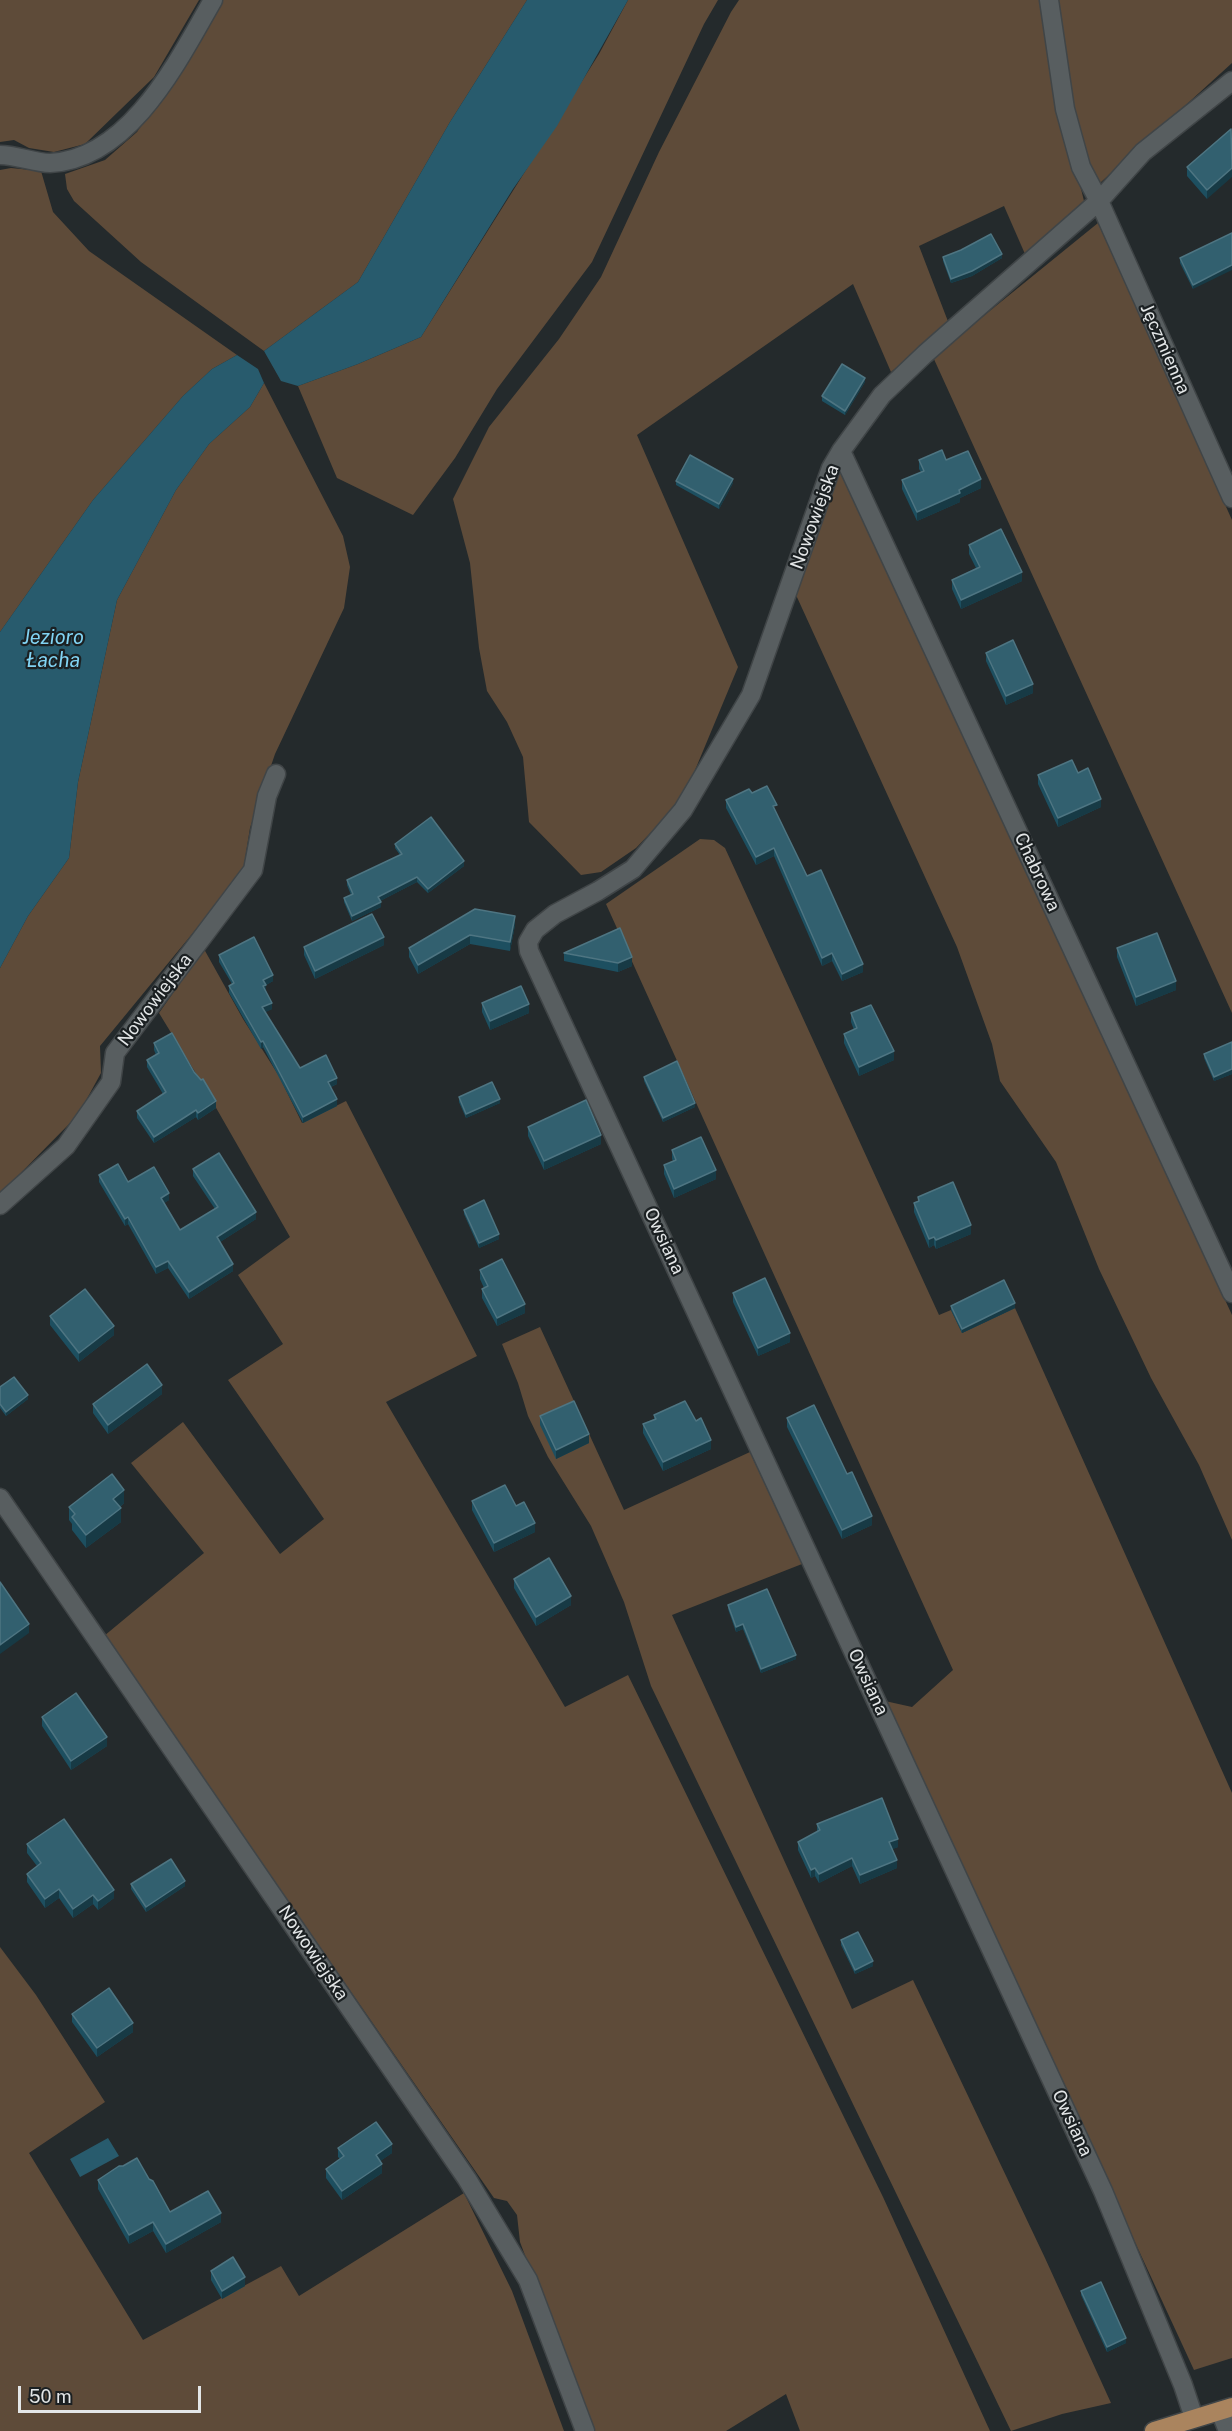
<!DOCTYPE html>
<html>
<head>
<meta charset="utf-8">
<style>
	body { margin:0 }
	#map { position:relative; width:1232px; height:2431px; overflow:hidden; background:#242a2c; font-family:"Public Sans",sans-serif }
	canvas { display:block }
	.scale { position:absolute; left:18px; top:2386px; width:183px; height:27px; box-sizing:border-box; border:3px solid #e3e6e7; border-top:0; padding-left:8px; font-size:18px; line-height:21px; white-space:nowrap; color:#e3e6e7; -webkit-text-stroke:4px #1b2022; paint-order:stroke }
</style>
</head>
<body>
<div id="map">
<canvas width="1232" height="2431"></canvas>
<div class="scale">50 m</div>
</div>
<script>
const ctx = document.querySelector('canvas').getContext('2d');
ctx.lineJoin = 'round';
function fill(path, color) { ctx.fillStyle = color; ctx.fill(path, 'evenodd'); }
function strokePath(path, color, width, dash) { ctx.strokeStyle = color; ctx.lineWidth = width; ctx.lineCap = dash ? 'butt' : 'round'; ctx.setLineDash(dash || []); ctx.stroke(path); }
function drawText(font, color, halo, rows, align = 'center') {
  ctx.font = font + ' "Public Sans",sans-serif'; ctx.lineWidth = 4.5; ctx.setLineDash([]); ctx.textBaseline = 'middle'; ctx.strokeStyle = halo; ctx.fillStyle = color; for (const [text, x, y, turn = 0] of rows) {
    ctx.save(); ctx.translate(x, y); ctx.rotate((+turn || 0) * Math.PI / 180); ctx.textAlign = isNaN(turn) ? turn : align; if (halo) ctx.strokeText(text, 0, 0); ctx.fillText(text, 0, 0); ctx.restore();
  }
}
fill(new Path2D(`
	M0,0h199l-45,77 -69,67 -31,8 -25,-4 -15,-8 -14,2z
	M222,0h305l-77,122 -92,160 -94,69 -123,-89 -67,-61 -7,-12 -2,-15 40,-14 32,-28z
	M628,0h90l-14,24 -112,238 -95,127 -42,69 -42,57 -76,-37 -39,-92 60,-22 63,-27 178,-283z
	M739,0h301l16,88 28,113 -59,53 -21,-48 -85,40 30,78 -58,48 -38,-88 -216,151 101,232 -55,132 -47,49 -35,24 -20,3 -52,-53 -6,-65 -16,-35 -20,-31 -8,-43 -9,-85 -17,-64 36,-72 70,-88 42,-62 58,-125 72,-140z
	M1057,0h175v63l-132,120 -20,-39 -14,-75z
	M11,168l30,3 12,41 36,39 148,104 -25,14 -29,27 -90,104 -93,132v-462z
	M1098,223l134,297v493l-299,-656z
	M264,383l79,153 7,31 -6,41 -69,146 -25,74 -7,44 -143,174 1,27 -23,42 -78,79v-226l28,-52 41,-58 9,-76 39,-182 59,-110 33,-46 41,-37z
	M842,465l390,850v225l-33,-75 -48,-87 -52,-109 -43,-107 -56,-81 -8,-37 -35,-97 -161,-352 9,-36z
	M700,839l14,1 11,8 214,467 12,-5 11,23 53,-25 217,485v565l-38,12 -309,-669 27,6 41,-37 -347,-766z
	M204,949l39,70 36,57 23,47 44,-22 131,255 -91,46 179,305 63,-32 255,522 107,234h-190l-14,-37 -60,37h-135l-71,-189 -3,-27 -10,-14 -13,-3 -390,-562 100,-83 -73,-90 52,-41 97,132 44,-35 -96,-139 55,-36 -45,-69 52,-38 -87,-152 -44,-72z
	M540,1327l84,183 126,-58 52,112 -130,51 180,394 61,-29 132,278 66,145 -49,11 -51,17 -360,-745 -27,-84 -33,-76 -43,-69 -20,-41 -10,-33 -16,-39z
	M0,1947l36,48 69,107 -76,51 114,187 138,-74 18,30 165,-103 48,98 52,140h-564z`), '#5e4b39');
fill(new Path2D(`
	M527,0h101l-71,126 -44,63 -92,148 -63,27 -60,22 -17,-5 -17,-30 94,-69 92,-160z
	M237,355l21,14 6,14 -14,24 -41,37 -33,46 -59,110 -39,182 -9,76 -41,58 -28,52v-336l93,-132 90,-104 29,-27z
	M108,2138l11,18 -39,21 -10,-18z`), '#285b6d');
const minor = new Path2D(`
	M1049,0l16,109 16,58 18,34 133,297
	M0,155c17,0 34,8 50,8 80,-4 128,-102 163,-163
	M841,451l391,842
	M0,1205l66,-59 45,-64 4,-29 138,-183 14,-74 9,-22
	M0,1498l467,681 61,101 57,151
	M1220,2411l8,20
	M1194,2418l-11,-33 -80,-194 -574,-1240 -1,-9 7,-12 20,-16 43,-23 35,-22 50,-59 68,-115 80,-227 10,-17 41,-56 43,-41 174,-153 44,-49 89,-71`);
const major = new Path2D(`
	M1154,2431l78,-24`);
strokePath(minor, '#404547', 21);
strokePath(major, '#404547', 21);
strokePath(minor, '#585e60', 18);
strokePath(major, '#aa845e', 18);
fill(new Path2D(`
	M1231,129l-24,70 -20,-23v-9z
	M1232,233l-39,56 -13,-26v-5z
	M943,257l59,1 -30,18 -21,7 -8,-22z
	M865,382l-20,33 -23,-14v-5z
	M919,460h27l35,28 -21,10v4l-43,19 -15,-32v-9l19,-8 -2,-3z
	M676,481l57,2 -14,26 -43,-24z
	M969,545l53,36 -61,28 -9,-20v-9l24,-12 -7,-14z
	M986,653l47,40 -27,12 -20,-44z
	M1078,773l23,34 -43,20 -20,-43v-9z
	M752,793l24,19 31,64 56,96 -21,9 -10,-20 -10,5 -48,-110 -18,9 -30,-57v-8z
	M395,844l69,22 -36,27 -11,-11 -37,19 1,6 -29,14 -8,-19v-4l7,-3 -4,-10v-5l53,-25 -5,-7z
	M515,925l-5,26 -40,-7 -52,30 -9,-17v-9z
	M384,945l-69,34 -11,-24v-8z
	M1117,948l59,42 -40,16 -19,-49z
	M564,953l68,13 -14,6 -54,-11z
	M219,955l54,26 -7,4v6l6,18 -7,3 35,56 37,16 -6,3 6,19 -34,17 -40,-76 -2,2 -32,-56v-7l3,-2 -13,-22z
	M482,1003l47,10 -39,17 -8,-18z
	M851,1013l43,47 -35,16 -15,-33v-9l10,-4 -3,-8z
	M1232,1042v32l-18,7 -10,-23v-4z
	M154,1043l40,29 22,36 -18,12 -2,-3 -42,26 -17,-25v-7l26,-17 -16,-27v-7l9,-5 -2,-5z
	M644,1077l51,30 -32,15 -19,-41z
	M459,1097l41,6 -34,15 -7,-16z
	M528,1127l73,17 -57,26 -16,-34z
	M672,1150l44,29 -42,19 -10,-24v-9l9,-4 -1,-2z
	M193,1169l63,50 -36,23 13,29 -44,28 -21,-31 -12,6 -28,-50 -3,2 -26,-44v-7l29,7 41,18 -5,3 16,27 35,-21 -22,-33z
	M918,1197l53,37 -35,15 -2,-4 -5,3 -15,-36v-9l4,-1z
	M464,1210l35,29 -20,9 -15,-34z
	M480,1270l45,43 -28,13 -15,-28v-9l2,-1 -4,-9z
	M733,1293l57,49 -32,14 -25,-54z
	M951,1306l64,2 -53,25 -11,-23z
	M50,1316l64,19 -35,27 -29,-37z
	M0,1387l28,12 -22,17 -6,-8z
	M162,1394l-54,40 -15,-21v-9z
	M654,1415l57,34 -48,22 -20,-38v-9l11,-5z
	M540,1416l49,27 -33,16 -16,-34z
	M787,1418l60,56 25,51 -30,14 -55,-112z
	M472,1501l44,5 19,26 -41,20 -22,-42z
	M124,1503l-4,4 1,15 -35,26 -14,-18v-6l-3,-4v-13z
	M514,1579l57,26 -35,21 -22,-38z
	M728,1605l68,54 -35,14 -18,-44 -7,3 -8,-23z
	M42,1717l65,29 -36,24 -29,-44z
	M817,1824l81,23 -6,2 5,19 -37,16 -8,-18 -33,17 -4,-7 -4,2 -13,-28v-8l19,-10z
	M27,1844l87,54 -16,12 -5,-6 -20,14 -14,-20 -14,10 -18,-26v-8l10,-8 -10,-13z
	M131,1884l54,2 -39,26 -15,-23z
	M841,1940l32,26 -18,8 -14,-29z
	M72,2014l61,18 -36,25 -25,-35z
	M338,2148l54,5 -12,8 2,12 -40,27 -16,-22v-9l14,-10 -2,-2z
	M149,2179l21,33 51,10 -55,31 -13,-22 -24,13 -31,-55v-9z
	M211,2271l34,15 -23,13 -11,-19z
	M1081,2291l45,52 -19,9 -26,-57z`), '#1d4f60');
fill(new Path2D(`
	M1232,168v9l-25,22v-9z
	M1002,254v4l-30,18 -21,7v-4z
	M1232,265v5l-39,19v-4z
	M865,378v4l-20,33v-4z
	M733,479v4l-14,26v-5z
	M981,479v9l-21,10v4l-43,19v-9l42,-22z
	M1022,572v9l-61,28v-9z
	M1033,684v9l-27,12v-9z
	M1101,799v8l-43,20v-9z
	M774,848v8l-18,9v-8z
	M464,861v5l-36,27v-4z
	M417,877v5l-39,20v-5z
	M381,902v5l-29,14v-5z
	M515,916v9l-5,26v-9z
	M470,935v9l-52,30v-9z
	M384,937v8l-69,34v-8z
	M832,953v8l-10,5v-8z
	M632,957v9l-14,6v-9z
	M863,964v8l-21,9v-7z
	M273,975v6l-7,4v6l-3,2v-13z
	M1176,981v9l-40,16v-9z
	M272,1003v6l-10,5v-7z
	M529,1004v9l-39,17v-9z
	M263,1041v6l-2,2v-7z
	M894,1051v9l-35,16v-9z
	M1232,1069v5l-18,7v-4z
	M337,1078v6l-9,4v-6z
	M337,1099v7l-34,17v-6z
	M500,1099v4l-34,15v-4z
	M216,1101v7l-18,12v-7z
	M695,1103v4l-32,15v-4z
	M196,1110v7l-42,26v-6z
	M601,1135v9l-57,26v-9z
	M716,1170v9l-42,19v-9z
	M169,1193v7l-8,5v-7z
	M256,1212v7l-39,25v-7z
	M128,1217v7l-3,2v-7z
	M971,1225v9l-35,15v-9z
	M499,1234v5l-20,9v-5z
	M934,1237v8l-5,3v-9z
	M168,1261v7l-12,6v-7z
	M233,1264v7l-44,28v-7z
	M1015,1303v5l-53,25v-4z
	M525,1304v9l-28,13v-8z
	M114,1326v9l-35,27v-9z
	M790,1333v9l-32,14v-8z
	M162,1385v9l-54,40v-9z
	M28,1395v4l-22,17v-4z
	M589,1434v9l-33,16v-9z
	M711,1440v9l-48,22v-9z
	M124,1490v13l-11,9v-13z
	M121,1508v14l-35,26v-13z
	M872,1516v9l-30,14v-9z
	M535,1523v9l-41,20v-9z
	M571,1596v9l-35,21v-9z
	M29,1624v9l-29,21v-9z
	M743,1624v5l-7,3v-5z
	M796,1655v4l-35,14v-4z
	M107,1737v9l-36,24v-9z
	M898,1839v8l-9,4v-9z
	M852,1858v8l-33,17v-9z
	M897,1860v8l-37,16v-9z
	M815,1868v8l-4,2v-8z
	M185,1881v5l-39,26v-5z
	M59,1889v9l-14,10v-9z
	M114,1890v8l-16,12v-9z
	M93,1895v9l-20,14v-9z
	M873,1961v5l-18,8v-4z
	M133,2023v9l-36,25v-9z
	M392,2144v9l-16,11v-9z
	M382,2164v9l-40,27v-9z
	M221,2213v9l-55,31v-9z
	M153,2222v9l-24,13v-9z
	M245,2277v9l-23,13v-8z
	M1126,2338v5l-19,9v-5z`), '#173a45');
const building = new Path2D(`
	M1231,129l1,39 -25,22 -20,-23z
	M1232,233v32l-39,20 -13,-27z
	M991,234l11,20 -30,17 -21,8 -8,-22 18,-7z
	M842,364l23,14 -20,33 -23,-15z
	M942,450l4,10 22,-9 13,28 -22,11 1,3 -43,19 -15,-32 22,-9 -5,-11z
	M690,455l43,24 -14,25 -43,-23z
	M1001,529l21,43 -61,28 -9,-20 28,-13 -11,-22z
	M1013,640l20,44 -27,12 -20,-43z
	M1072,760l6,13 10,-5 13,31 -43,19 -20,-43z
	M767,786l10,19 -4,1 34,70 14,-6 42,94 -21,10 -10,-21 -10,5 -48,-110 -18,9 -30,-57 23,-11 3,4z
	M431,817l33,44 -36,28 -11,-12 -39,20 3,5 -29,14 -8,-18 9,-4 -6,-14 55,-26 -7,-10z
	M475,909l40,7 -5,26 -40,-7 -52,30 -9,-17z
	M372,914l12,23 -69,34 -11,-24z
	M620,928l12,29 -14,6 -54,-10z
	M1157,933l19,48 -40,16 -19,-49z
	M254,937l19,38 -10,5 3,5 -3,1 9,17 -10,4 38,61 26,-13 11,23 -9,4 9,17 -34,18 -40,-76 -2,1 -32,-56 5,-3 -15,-28z
	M521,986l8,18 -39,17 -8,-18z
	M871,1005l23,46 -35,16 -15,-33 13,-6 -6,-15z
	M172,1033l22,39 7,8 2,-1 13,22 -18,12 -2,-3 -42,27 -17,-26 29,-19 -19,-32 12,-7 -5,-10z
	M1232,1042v27l-18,8 -10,-23z
	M677,1061l18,42 -32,15 -19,-41z
	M492,1082l8,17 -34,15 -7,-17z
	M586,1100l15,35 -57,26 -16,-34z
	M701,1137l15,33 -42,19 -10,-24 12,-5 -4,-10z
	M219,1153l37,59 -39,25 16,27 -44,28 -21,-31 -12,6 -28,-50 -3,2 -26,-44 19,-11 10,18 26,-15 15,26 -8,5 19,32 38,-23 -25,-38z
	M953,1182l18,43 -35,15 -2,-3 -5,2 -15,-36 5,-2 -1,-4z
	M484,1200l15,34 -20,9 -15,-33z
	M502,1259l23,45 -28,14 -15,-29 6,-3 -8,-16z
	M765,1278l25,55 -32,15 -25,-55z
	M1004,1280l11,23 -53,26 -11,-23z
	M85,1289l29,37 -35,27 -29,-37z
	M147,1364l15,21 -54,40 -15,-21z
	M14,1377l14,18 -22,17 -6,-8v-17z
	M574,1401l15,33 -33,16 -16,-34z
	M685,1401l11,20 5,-3 10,22 -48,22 -20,-38 13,-5 -2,-4z
	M814,1405l33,69 5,-2 20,44 -30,14 -55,-112z
	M112,1474l12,16 -11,9 8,9 -35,27 -14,-18 3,-3 -6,-7z
	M505,1485l11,21 8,-4 11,21 -41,20 -22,-42z
	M549,1558l22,38 -35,21 -22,-38z
	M0,1582l29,42 -29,21z
	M767,1589l29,66 -35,14 -18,-45 -7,3 -8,-22z
	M76,1693l31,44 -36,24 -29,-44z
	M882,1798l16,41 -9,3 8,18 -37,15 -8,-17 -33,16 -4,-6 -4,2 -13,-28 22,-12 -3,-6z
	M64,1819l50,71 -16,11 -5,-6 -20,14 -14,-20 -14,10 -18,-25 14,-11 -14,-19z
	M171,1859l14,22 -39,26 -15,-23z
	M858,1932l15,29 -18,9 -14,-30z
	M109,1988l24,35 -36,25 -25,-34z
	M376,2122l16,22 -16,11 6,9 -40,27 -16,-22 18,-13 -6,-8z
	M137,2158l12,21 4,2 17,31 38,-21 13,22 -55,31 -13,-22 -24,13 -31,-55 21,-14h4z
	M233,2257l12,20 -23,14 -11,-20z
	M1101,2282l25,56 -19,9 -26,-56z`);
fill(building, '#32606f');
strokePath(building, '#4e7582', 1.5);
drawText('18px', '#e3e6e7', '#1b2022', [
	["Jęczmienna",1165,349,66],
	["Nowowiejska",815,517,-70],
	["Chabrowa",1037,872,65],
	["Nowowiejska",155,1000,-53],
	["Owsiana",664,1241,65],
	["Owsiana",868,1682,65],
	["Nowowiejska",313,1953,56],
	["Owsiana",1072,2123,65]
]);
drawText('italic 20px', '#81d3f3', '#1b2022', [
	["Jezioro",53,638],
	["Łacha",53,661]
]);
</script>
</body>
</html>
